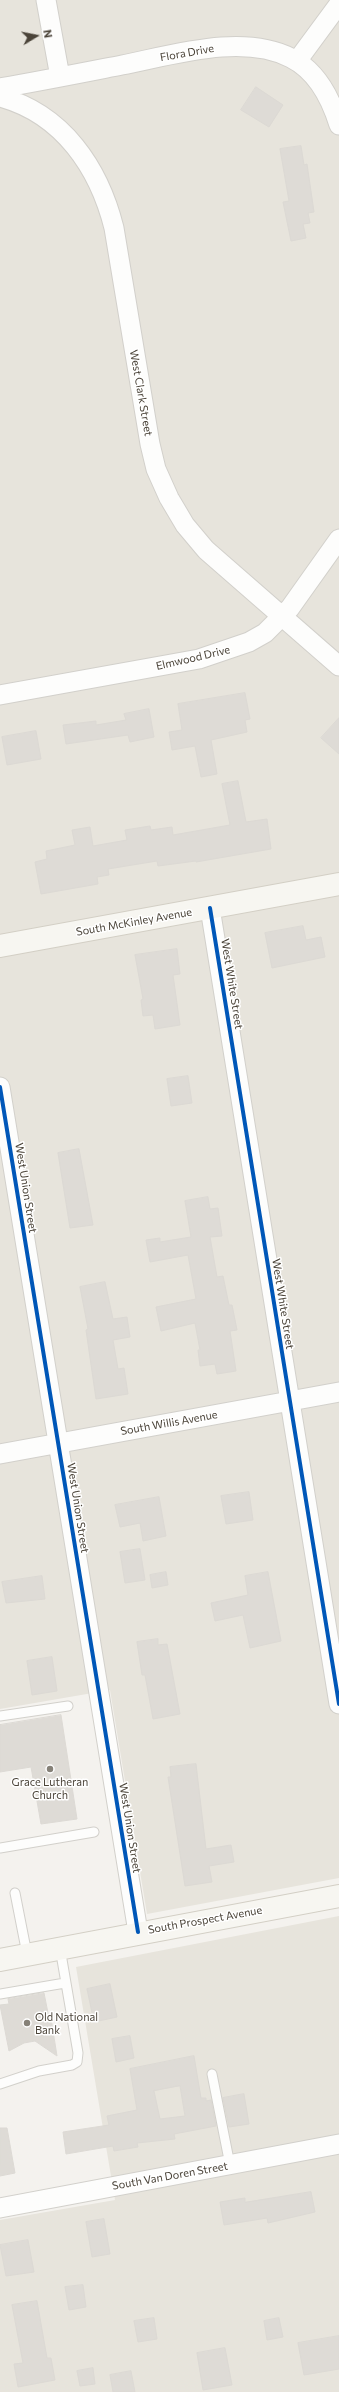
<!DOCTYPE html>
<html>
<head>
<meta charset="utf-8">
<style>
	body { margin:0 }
	#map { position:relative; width:339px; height:2392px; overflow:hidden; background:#f4f2ee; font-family:Commissioner,sans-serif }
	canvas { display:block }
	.north { position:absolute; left:16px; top:16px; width:40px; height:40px; -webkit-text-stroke:3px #fff; paint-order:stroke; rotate:80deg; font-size:11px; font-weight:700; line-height:16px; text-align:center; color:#4b4439 }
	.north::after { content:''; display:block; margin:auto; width:14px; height:18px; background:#4b4439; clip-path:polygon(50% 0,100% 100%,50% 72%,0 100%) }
</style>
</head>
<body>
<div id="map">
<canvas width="339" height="2392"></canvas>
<div class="north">N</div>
</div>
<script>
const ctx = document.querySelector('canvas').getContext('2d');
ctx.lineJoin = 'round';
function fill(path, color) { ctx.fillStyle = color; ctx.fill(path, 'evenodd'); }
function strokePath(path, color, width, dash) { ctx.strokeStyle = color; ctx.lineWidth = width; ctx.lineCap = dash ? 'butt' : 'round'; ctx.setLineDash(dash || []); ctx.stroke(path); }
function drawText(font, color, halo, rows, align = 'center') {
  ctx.font = font + ' Commissioner,sans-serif'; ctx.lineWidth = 3; ctx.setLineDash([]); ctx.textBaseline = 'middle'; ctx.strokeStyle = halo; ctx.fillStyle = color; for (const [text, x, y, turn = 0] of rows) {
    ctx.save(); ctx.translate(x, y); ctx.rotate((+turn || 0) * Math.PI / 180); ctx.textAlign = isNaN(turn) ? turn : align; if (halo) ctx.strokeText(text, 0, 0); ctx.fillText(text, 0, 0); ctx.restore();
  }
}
fill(new Path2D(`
	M0,0h339v1878l-192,36 -37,-224 -110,19z
	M339,1916v476h-339v-172l115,-20 -39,-233z`), '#e7e4dc');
const building = new Path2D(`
	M256,87l27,18 -14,22 -28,-17z
	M301,146l3,19 3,-1 7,48 -6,1 2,10 -7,1 3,14 -15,3 -8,-39 6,-1 -9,-52z
	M245,693l5,26 -5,1 2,12 -36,8 6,34 -16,3 -6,-31 -23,4 -3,-18 13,-2 -4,-26z
	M149,709l5,28 -24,5 -2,-7 -62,9 -3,-19 33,-4v4l30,-5 -2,-6z
	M339,718v36l-18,-16z
	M36,731l5,28 -34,6 -5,-28z
	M238,781l8,41 21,-3 4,30 -75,13v-1l-38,5 -1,-5 -49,8 1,6 -12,2 1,7 -57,10 -6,-32 12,-3 -1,-8 29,-6 -3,-15 18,-3 3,19 34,-6 -2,-10 25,-4 1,4 21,-3 1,8 57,-10 -8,-41z
	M303,926l3,14 15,-3 4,20 -53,11 -7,-35z
	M177,949l3,25 -7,1 7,50 -25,4 -2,-14 -10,1 -2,-16 2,-1 -8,-44z
	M188,1076l4,27 -21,3 -4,-27z
	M79,1149l14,76 -23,3 -12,-75z
	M208,1197l2,12 8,-1 4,28 -12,1 7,40 6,-1 6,29h3l5,25 -7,1 6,40 -19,3 -2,-10 -15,2 -2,-16h2l-5,-27 -34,8 -5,-24 40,-8 -8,-44 -38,7 -4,-22 14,-2v4l31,-5 -6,-36z
	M105,1282l8,37 14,-2 3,20 -17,3 5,29 6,-1 4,26 -32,5 -10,-69 2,-1 -8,-42z
	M249,1492l4,28 -27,4 -5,-28z
	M159,1497l7,39 -23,5 -3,-18 -20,4 -5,-22z
	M140,1549l5,31 -20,3 -5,-31z
	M166,1572l2,13 -16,3 -2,-13z
	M268,1572l13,69 -31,7 -7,-33 -28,6 -4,-18 37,-8 -3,-19z
	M42,1576l3,23 -39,4 -4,-21z
	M158,1639v6l9,-1 13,70 -27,5 -8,-44h-3l-5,-33z
	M52,1657l5,34 -25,4 -5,-34z
	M61,1715l16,104 -36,5 -10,-57 -31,5v-47z
	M196,1764l10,85 25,-4 3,17 -25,4 3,16 -27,4 -17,-109h3l-1,-10z
	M110,1984l7,33 -23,5 -7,-33z
	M44,1993l5,25h2l6,38 -22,-15 -11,2 -15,8 -9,-46 9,-1 -1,-5z
	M130,2036l4,22 -18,4 -4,-23z
	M194,2056l7,42h5v3l5,-1 5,26 -42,8 1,5 -38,4 1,4 -24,4 -1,-5 -47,8 -3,-22 46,-7 -2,-9 30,-6 -7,-41zM180,2086l5,30 -25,3 -6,-28z
	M244,2094l5,30 -20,3 -6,-29z
	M0,2128h7l8,45 -15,3z
	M311,2192l4,20 -47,11 -1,-5 -43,7 -4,-23 25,-4v4z
	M104,2219l6,35 -18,3 -6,-35z
	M28,2240l6,32 -28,4 -6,-31z
	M83,2285l3,22 -17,3 -4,-23z
	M37,2301l10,57h4l4,22 -37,7 -4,-23 9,-1 -11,-58z
	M154,2318l3,21 -19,3 -4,-21z
	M279,2318l4,19 -16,3 -3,-19z
	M339,2336v33l-35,6 -6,-32z
	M225,2348l7,37 -29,5 -6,-37z
	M93,2368l2,16 -15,2 -3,-15z
	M131,2371l4,21h-22l-3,-17z`);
fill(building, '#dedbd6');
strokePath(building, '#dcd9d4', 1);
const lane = new Path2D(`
	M0,1716l68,-10
	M0,1848l94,-16
	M15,1893l12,61
	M0,1994l65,-11
	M212,2074l18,91
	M0,2084l39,-13 33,-6 5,-3 1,-9 -18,-105`);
const street = new Path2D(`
	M46,0l14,77
	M297,61l42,-57
	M0,88c41,-7 81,-15 122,-23 51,-10 121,-32 169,-7 26,13 40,41 48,67
	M0,97c63,17 99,71 114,131l36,216 6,25 13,29 16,27 21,25 133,116
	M0,695l199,-36 50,-17 16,-9 25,-25 49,-69
	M210,908l129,796
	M0,1087l138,845
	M0,1454l339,-62
	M0,2208l339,-64`);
const secondary = new Path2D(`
	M0,946l339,-62
	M0,1960l339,-64`);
strokePath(lane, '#d2d0cb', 11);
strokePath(street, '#d2d0cb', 21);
strokePath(secondary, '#d3cfc5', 24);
strokePath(lane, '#fdfdfc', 9);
strokePath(street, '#fdfdfc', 19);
strokePath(secondary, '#f7f6f1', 22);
strokePath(new Path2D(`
	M210,908l129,796
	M0,1087l138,845`), '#0057b8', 4);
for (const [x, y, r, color] of [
	[50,1769,4,"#868178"],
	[27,2023,4,"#868178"]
]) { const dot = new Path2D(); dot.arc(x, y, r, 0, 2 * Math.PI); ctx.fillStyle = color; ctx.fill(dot); strokePath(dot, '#fff', 1.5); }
drawText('11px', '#4b4439', '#fff', [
	["Flora Drive",187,53,-10],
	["West Clark Street",141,393,80],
	["Elmwood Drive",193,658,-13],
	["South McKinley Avenue",134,922,-10],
	["West White Street",232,984,81],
	["West Union Street",26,1188,81],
	["West White Street",283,1304,81],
	["South Willis Avenue",169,1423,-10],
	["West Union Street",78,1508,81],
	["West Union Street",130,1828,81],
	["South Prospect Avenue",205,1920,-10],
	["South Van Doren Street",170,2176,-10]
]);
drawText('11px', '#4b4439', '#fff', [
	["Grace Lutheran",50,1782],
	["Church",50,1795],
	["Old National",35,2017,"left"],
	["Bank",35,2030,"left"]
]);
</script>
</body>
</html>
